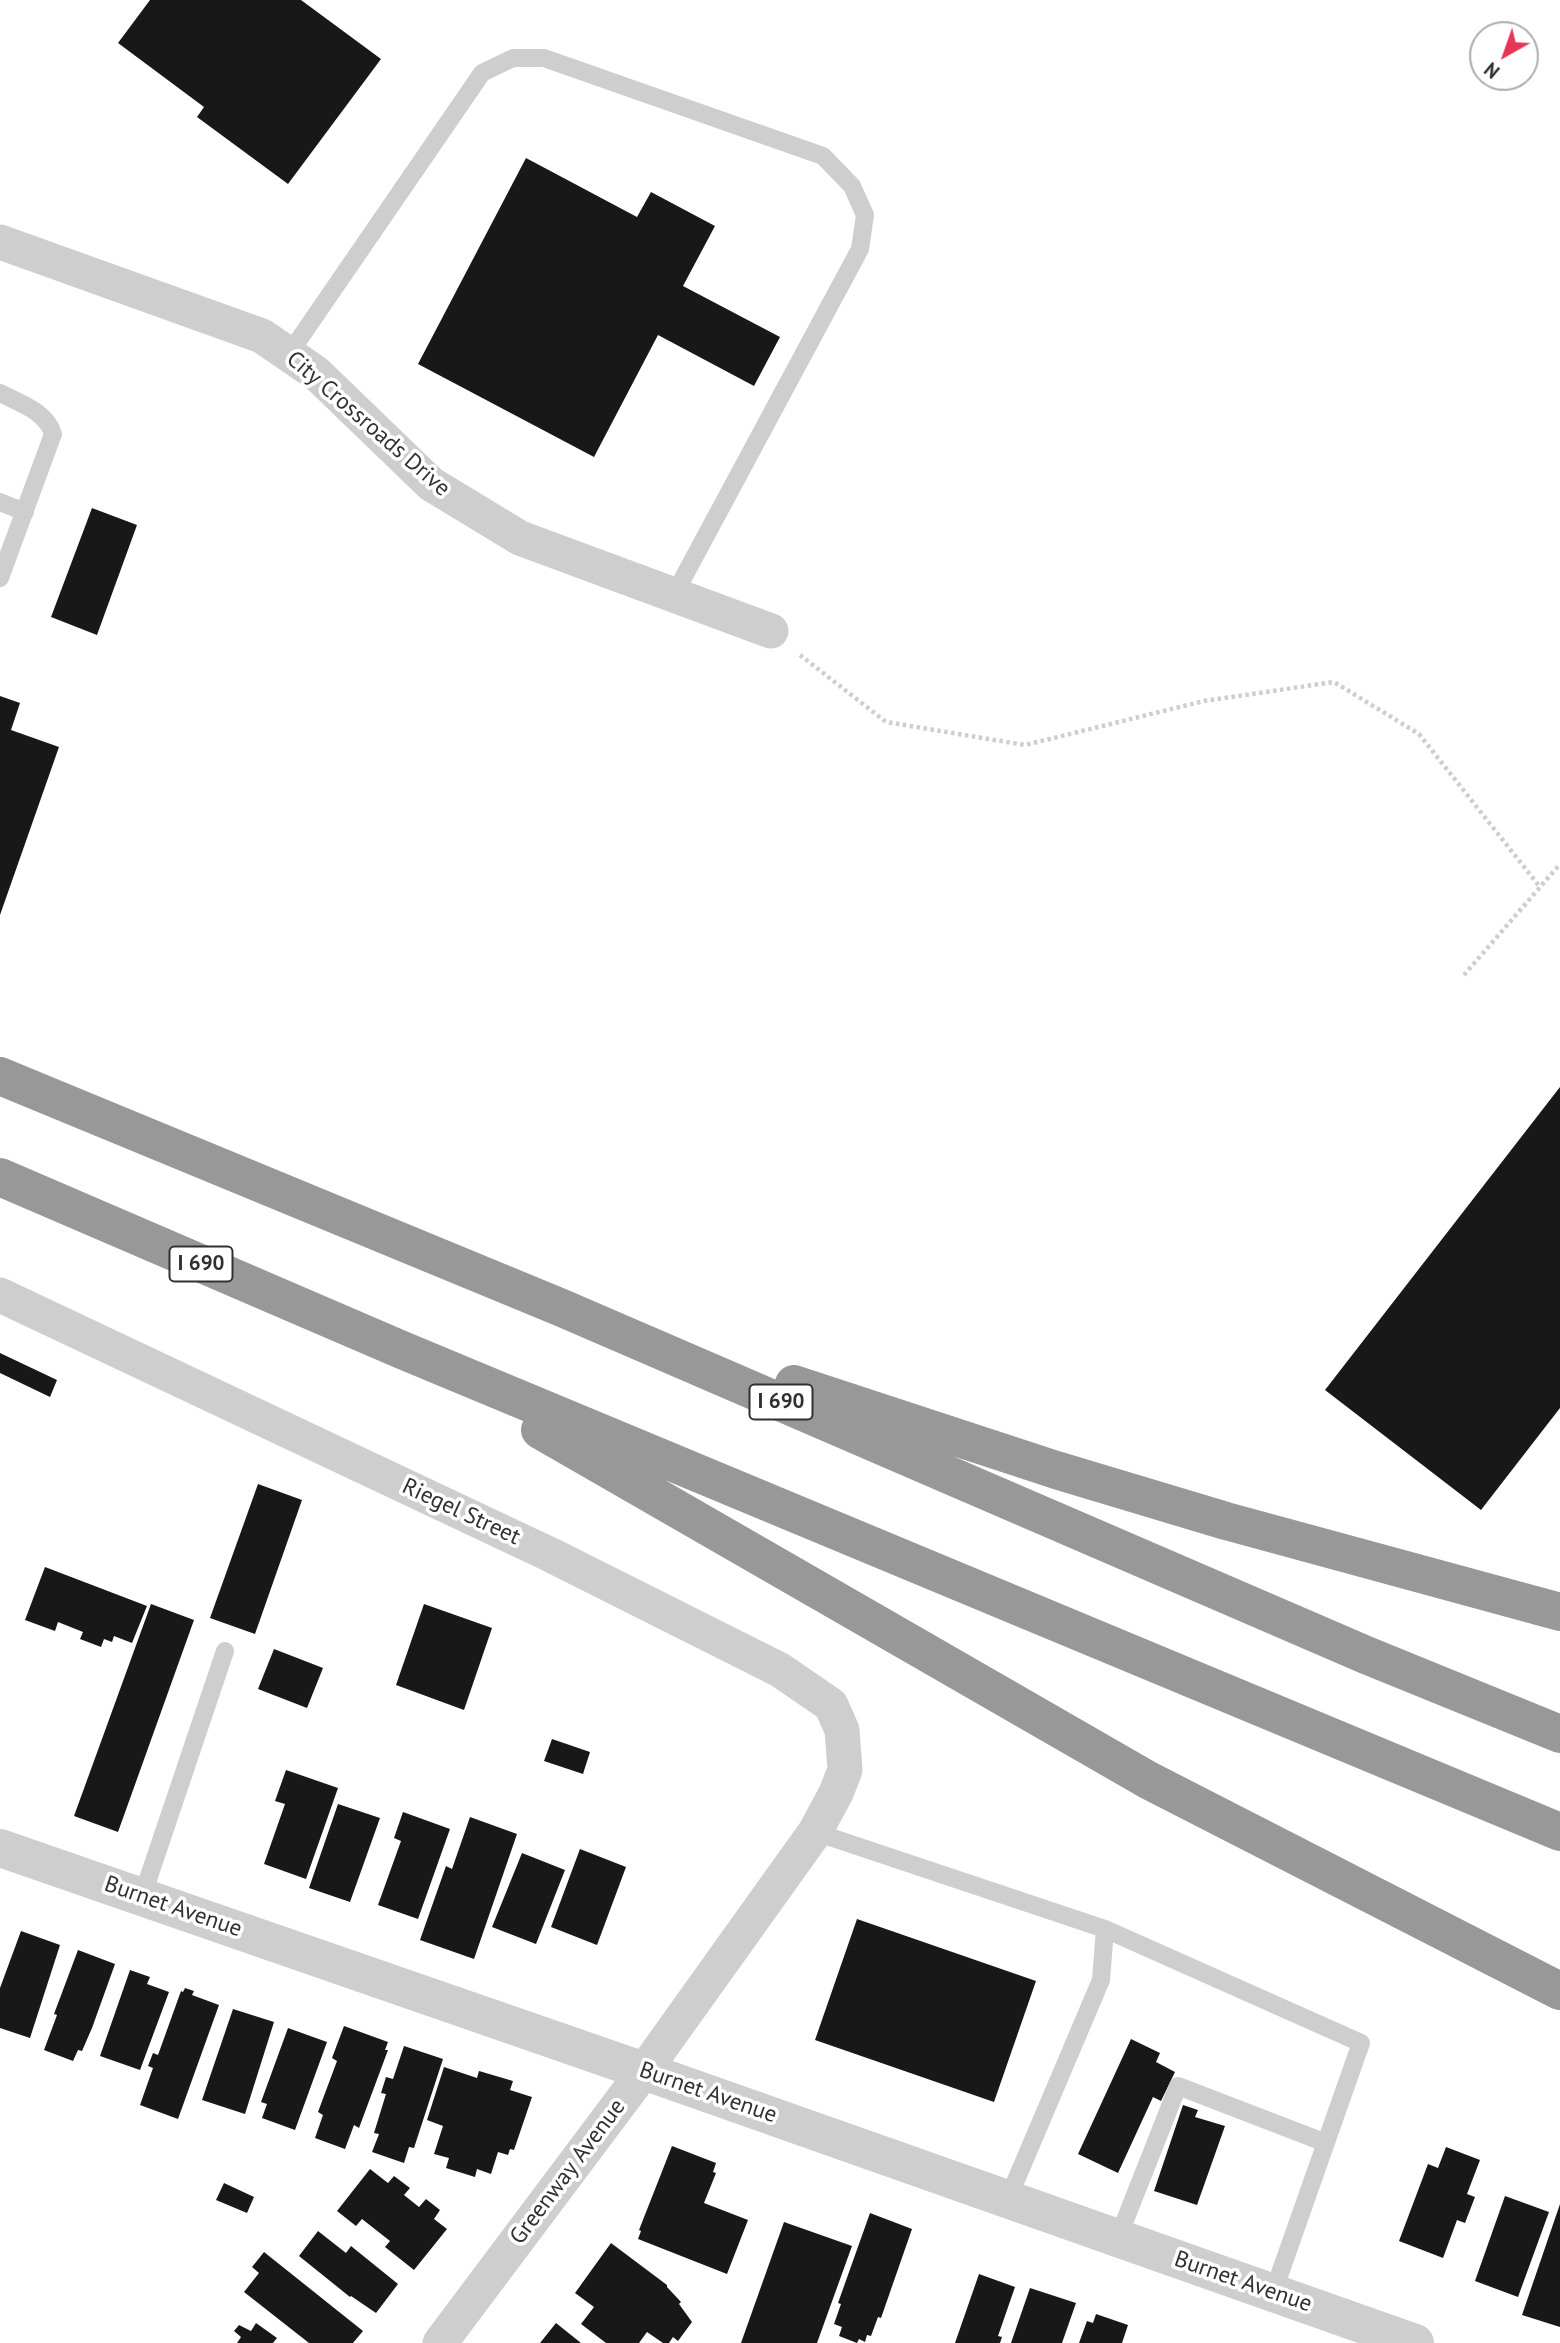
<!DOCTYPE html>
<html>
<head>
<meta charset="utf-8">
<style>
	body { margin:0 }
	#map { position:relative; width:1560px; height:2343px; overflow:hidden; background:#fff; font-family:"PT Sans",sans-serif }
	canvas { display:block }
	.north { position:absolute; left:1469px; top:21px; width:70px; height:70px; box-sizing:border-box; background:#fff; border:2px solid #adadad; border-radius:50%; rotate:220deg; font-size:19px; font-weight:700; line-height:28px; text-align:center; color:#313131 }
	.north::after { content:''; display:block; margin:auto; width:24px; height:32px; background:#e73457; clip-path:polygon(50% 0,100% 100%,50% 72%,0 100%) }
</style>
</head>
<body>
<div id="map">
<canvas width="1560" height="2343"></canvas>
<div class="north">N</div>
</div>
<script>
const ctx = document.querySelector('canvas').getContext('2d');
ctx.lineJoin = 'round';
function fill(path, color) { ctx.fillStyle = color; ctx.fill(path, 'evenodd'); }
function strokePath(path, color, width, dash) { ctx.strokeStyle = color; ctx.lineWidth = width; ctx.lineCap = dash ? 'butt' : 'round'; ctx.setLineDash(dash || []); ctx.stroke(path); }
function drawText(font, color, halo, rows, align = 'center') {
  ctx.font = font + ' "PT Sans",sans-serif'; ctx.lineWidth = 7; ctx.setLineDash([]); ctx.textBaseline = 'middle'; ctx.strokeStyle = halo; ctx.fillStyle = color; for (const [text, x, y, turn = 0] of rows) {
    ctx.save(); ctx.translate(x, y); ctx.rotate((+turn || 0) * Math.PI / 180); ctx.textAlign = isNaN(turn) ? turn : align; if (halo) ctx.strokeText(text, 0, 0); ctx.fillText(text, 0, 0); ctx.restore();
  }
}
fill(new Path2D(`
	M150,0h151l80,59 -93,125 -91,-67 7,-10 -86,-64z
	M526,158l111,59 14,-25 64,34 -32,60 97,51 -26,49 -96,-51 -64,122 -176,-93z
	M92,508l45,17 -40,110 -46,-18z
	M0,696l20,7 -9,27 48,17 -59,168z
	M1560,1087v321l-79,102 -156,-120z
	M0,1353l57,27 -7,17 -50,-24z
	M258,1484l44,16 -47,134 -45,-16z
	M45,1567l102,39 -15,37 -18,-7 -2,6 -8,-3 -3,8 -21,-8 3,-7 -25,-10 -3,9 -30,-11z
	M151,1604l43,16 -76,212 -44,-16z
	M424,1604l68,24 -28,82 -68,-25z
	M274,1649l49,19 -16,40 -49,-19z
	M552,1739l38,13 -7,22 -39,-13z
	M286,1770l52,18 -32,91 -42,-15 21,-60 -10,-3z
	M338,1804l42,14 -30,84 -41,-14z
	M403,1812l47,17 -32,90 -40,-14 23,-64 -7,-3z
	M470,1817l47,17 -43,125 -54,-19 26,-74 6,3z
	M580,1849l46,18 -29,78 -46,-18z
	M522,1853l43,17 -29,74 -44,-17z
	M857,1919l179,62 -42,121 -179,-62z
	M21,1931l39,14 -30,93 -30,-10v-40z
	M78,1950l37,14 -23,64 -10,23 -4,-1 -5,11 -29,-11 13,-35 -3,-1z
	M130,1970l20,7 -3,7 22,8 -29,78 -40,-14z
	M185,1988l9,3 -2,4 27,10 -41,114 -38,-14 13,-37 -5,-2 5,-13 5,2 23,-64 2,1z
	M233,2009l41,13 -29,92 -43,-14z
	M344,2026l44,16 -3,8h3l-29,78 -5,-3 -9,24 -30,-11 8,-23 -5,-3 19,-51 -5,-3z
	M288,2028l39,14 -32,88 -33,-12 5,-14 -6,-2z
	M1131,2039l29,14 -4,9 19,10 -14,29 -8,-4 -35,76 -40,-19z
	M404,2046l39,13 -29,89 -5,-1 -5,16 -32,-11 7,-18 -5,-1 12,-39 -5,-1 5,-16 7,2z
	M444,2067l33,11 2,-7 34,10 -3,9 22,7 -18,53 -4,-1 -2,6 -10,-3 -7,22 -14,-5 -2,8 -29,-9 3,-10 -15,-4 9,-28 -16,-6z
	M1183,2105l15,5 -3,7 30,9 -28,79 -43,-14z
	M672,2146l44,17 -3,9 3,1 -12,30 44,17 -21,54 -89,-35 3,-8 -2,-1z
	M1446,2147l34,13 -13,34 8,3 -10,26 -8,-3 -14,38 -44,-17 29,-77 10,4z
	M370,2169l18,14 6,-7 16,12 -6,7 15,12 7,-8 14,11 -6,9 13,10 -33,41 -29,-23 5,-6 -28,-22 -6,7 -19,-15z
	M224,2183l30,14 -7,16 -31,-13z
	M1505,2196l44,16 -31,85 -43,-16z
	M1560,2204v123l-38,-12z
	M870,2213l42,16 -31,89 -3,-1 -7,19 -4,-1 -2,7 -6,-3 -2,4 -18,-7 3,-9 -8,-3 7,-20 -3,-1z
	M784,2222l68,24 -35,97h-76z
	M318,2231l28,22 5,-7 47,38 -22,29 -25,-17 -1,1 -51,-41z
	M611,2243l56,42v2l14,15 -2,2 13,18 -14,19 -5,-4 -4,6h-6l-16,-11 -8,11h-33l-25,-19 13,-17 -19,-14z
	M264,2252l99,79 -10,12h-44l-65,-51 15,-19 -7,-6z
	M979,2274l36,13 -17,49 4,1 -2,6h-45z
	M1030,2288l46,15 -14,40h-51z
	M1096,2314l32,11 -6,18h-43l8,-22 6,2z
	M256,2323l21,15 -4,5h-36l4,-6 -7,-6 5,-6 12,6z
	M556,2323l25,20h-41z`), '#181818');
strokePath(new Path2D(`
	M800,655l86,67 139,23 179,-44 130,-19 85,52 121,153
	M1464,975l96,-111`), '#cecece', 4.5, [3.5, 3.5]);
strokePath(new Path2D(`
	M289,354l193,-281 31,-15h31l279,98 29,30 13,29 -5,34 -186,346
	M0,393c19,10 46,18 53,41l-53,144
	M0,502l25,10
	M815,1832l290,97 256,114 -88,250
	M142,1897l83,-246
	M1008,2199l93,-219 4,-51
	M1118,2238l60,-152 148,57`), '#cecece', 18);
strokePath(new Path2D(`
	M0,242l262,94 54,37 115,111 89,54 251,93
	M0,1295l551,260 229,115 51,35 11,25 3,40 -9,23 -21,39 -171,239 -204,272`), '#cecece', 35);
strokePath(new Path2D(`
	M0,1848l644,223 771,272`), '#cecece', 38);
strokePath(new Path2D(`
	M0,1076l562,232 804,347 194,79
	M0,1177l402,173 1158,482
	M794,1384l262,86 170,51 334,91
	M540,1430l608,350 412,211`), '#989898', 38);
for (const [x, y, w] of [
	[201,1264,63],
	[781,1402,63]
]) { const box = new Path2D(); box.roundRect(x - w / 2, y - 17.5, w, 35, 5); ctx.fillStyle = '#fff'; ctx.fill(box); strokePath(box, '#313131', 2); }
drawText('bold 21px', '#313131', null, [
	["I 690",201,1264],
	["I 690",781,1402]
]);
drawText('23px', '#313131', '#fff', [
	["City Crossroads Drive",368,424,41],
	["Riegel Street",461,1512,25],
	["Burnet Avenue",173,1907,19],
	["Burnet Avenue",708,2093,19],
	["Greenway Avenue",568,2172,-53],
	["Burnet Avenue",1243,2282,19]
]);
</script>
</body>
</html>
